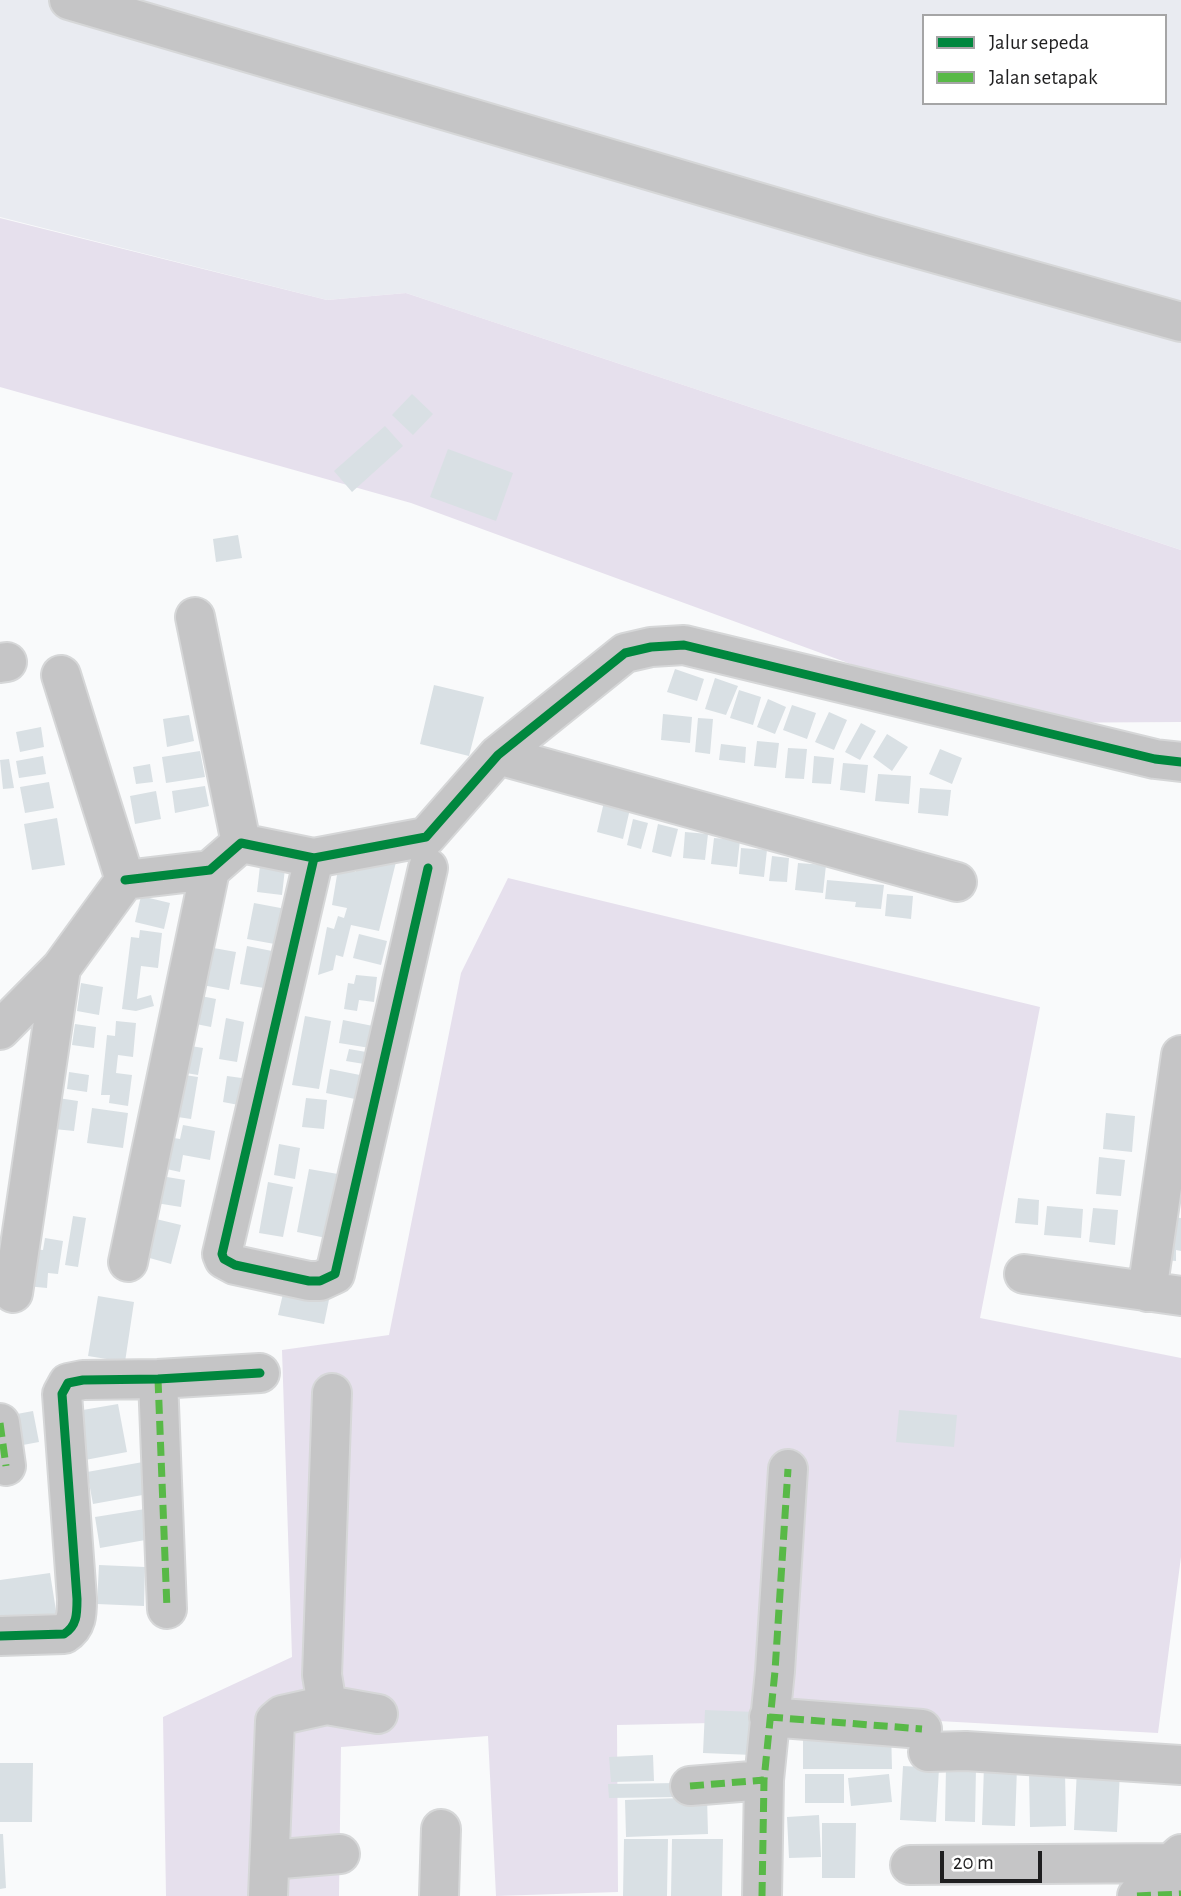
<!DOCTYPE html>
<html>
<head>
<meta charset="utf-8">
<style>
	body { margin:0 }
	#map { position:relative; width:1181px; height:1896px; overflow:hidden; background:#f9fafb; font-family:"Alegreya Sans",sans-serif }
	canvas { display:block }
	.legend { position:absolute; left:922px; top:14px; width:245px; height:91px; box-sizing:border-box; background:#fff; border:2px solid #a5a5a6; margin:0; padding:9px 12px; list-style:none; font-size:21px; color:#1f1f20 }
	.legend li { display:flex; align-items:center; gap:14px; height:35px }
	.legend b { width:35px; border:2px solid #a5a5a6 }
	.scale { position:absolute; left:940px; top:1851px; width:102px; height:32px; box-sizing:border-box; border:4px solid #1f1f20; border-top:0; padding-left:9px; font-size:21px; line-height:24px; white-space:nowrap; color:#1f1f20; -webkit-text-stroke:5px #fff; paint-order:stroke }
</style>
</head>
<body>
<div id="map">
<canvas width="1181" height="1896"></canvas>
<ul class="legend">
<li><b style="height:9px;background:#00873e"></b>Jalur sepeda</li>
<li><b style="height:9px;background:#58b947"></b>Jalan setapak</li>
</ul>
<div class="scale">20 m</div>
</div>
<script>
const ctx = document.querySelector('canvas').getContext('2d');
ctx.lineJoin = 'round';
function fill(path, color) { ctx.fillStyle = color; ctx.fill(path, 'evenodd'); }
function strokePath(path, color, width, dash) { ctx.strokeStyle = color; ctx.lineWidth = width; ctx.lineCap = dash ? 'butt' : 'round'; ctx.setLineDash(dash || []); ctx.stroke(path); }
fill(new Path2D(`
	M0,0h1181v550l-775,-257 -79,7 -327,-83zM924,16h241v87h-241z`), '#e9ebf1');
fill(new Path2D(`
	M0,218l327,82 79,-7 775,257v172l-169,1 -601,-220 -411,-116z
	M508,878l532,129 -60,311 201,40v199l-23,176 -256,-14 -285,6 1,167 -122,4 -8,-160 -147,11 -2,149h-173l-3,-179 129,-60 -10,-307 107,-15 72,-362z`), '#e6e0ed');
fill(new Path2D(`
	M412,394l21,20 -20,21 -21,-20z
	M385,426l18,20 -51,46 -18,-21z
	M448,449l65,24 -17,48 -66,-24z
	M238,535l4,23 -26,4 -3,-23z
	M675,669l29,10 -7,22 -30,-9z
	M715,678l23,8 -12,29 -21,-6z
	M434,685l50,12 -15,59 -49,-12z
	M739,690l22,7 -8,28 -23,-7z
	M768,699l18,8 -11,27 -18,-7z
	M792,705l24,8 -9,26 -24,-9z
	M829,712l18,8 -13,30 -19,-8z
	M663,714l29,3 -2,26 -29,-3z
	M189,715l5,26 -27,6 -4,-28z
	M698,718l15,1 -3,35 -15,-2z
	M861,723l15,8 -16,29 -15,-8z
	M41,727l3,20 -24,5 -4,-20z
	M887,734l21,13 -16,24 -19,-14z
	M757,741l22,2 -3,25 -22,-2z
	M721,744l25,3 -1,16 -26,-3z
	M788,748l19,1 -3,30 -19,-1z
	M940,749l22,9 -10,26 -23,-10z
	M200,751l5,26 -39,6 -4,-26z
	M43,756l3,18 -27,4 -3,-17z
	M814,756l20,2 -3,26 -19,-1z
	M9,759l5,29 -11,1 -3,-29z
	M843,763l25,2 -3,28 -25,-3z
	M150,764l3,18 -17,2 -3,-17z
	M878,774l33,2 -2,28 -34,-3z
	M49,782l5,26 -29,5 -5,-26z
	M205,786l4,20 -34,7 -3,-22z
	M920,788l31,2 -3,26 -30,-3z
	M156,791l5,28 -26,5 -5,-28z
	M604,802l26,7 -7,30 -26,-7z
	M57,818l8,47 -33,5 -8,-46z
	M633,819l15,4 -7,26 -14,-4z
	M658,824l20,5 -7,28 -19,-5z
	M685,832l23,2 -3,26 -22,-2z
	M714,838l26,2 -3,27 -26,-3z
	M741,848l26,2 -3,27 -25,-3z
	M360,853l36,9 -17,69 -28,-6 -8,32 -7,-2 -3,15 -15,5 9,-48 7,2 4,-13 6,2 3,-10 -15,-3 6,-36 18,3z
	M772,856l17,2 -2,24 -18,-1z
	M261,857l25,3 -4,35 -25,-3z
	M798,863l28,2 -3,28 -28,-3z
	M827,880l57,5 -3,24 -26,-2 1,-5 -31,-3z
	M887,894l26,2 -2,23 -26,-3z
	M141,896l29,7 -6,26 -29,-7z
	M254,903l32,6 -6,36 -33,-6z
	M140,930l22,3 -4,35 -17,-2 -4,33 14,-4 3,11 -18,5 -14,-2 9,-72 8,1z
	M359,934l28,7 -6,24 -28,-7z
	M247,946l30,6 -7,37 -30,-5z
	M208,947l28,5 -7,38 -27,-5z
	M356,975l21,2 -3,25 -15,-2 -2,11 -13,-2 4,-26 6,1z
	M81,983l22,4 -4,28 -22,-4z
	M196,995l20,4 -5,28 -20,-4z
	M305,1016l26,5 -12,68 -27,-4z
	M226,1018l18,4 -7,40 -18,-3z
	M343,1020l30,6 -3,22 -31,-5z
	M116,1021l20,2 -3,34 -15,-2 -2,18 16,2 -4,31 -19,-3 1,-8h-9l6,-60 8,1z
	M75,1024l21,3 -2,21 -22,-3z
	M185,1045l18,3 -5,27 -18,-3z
	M349,1049l23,4 -2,12 -24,-4z
	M330,1069l30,6 -5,24 -29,-6z
	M69,1072l20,3 -2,17 -20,-3z
	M178,1074l20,3 -7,42 -20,-3z
	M227,1076l22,3 -5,27 -21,-4z
	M58,1098l20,3 -4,30 -20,-2z
	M306,1098l21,2 -3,29 -22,-2z
	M92,1108l36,5 -5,35 -36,-5z
	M1106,1113l29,3 -3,36 -29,-3z
	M183,1125l32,6 -5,29 -27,-5 -3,17 -18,-4 6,-31 12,2z
	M279,1144l21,4 -5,31 -21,-4z
	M1099,1157l26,3 -4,36 -25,-2z
	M309,1169l29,5 -12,64 -29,-6z
	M161,1176l24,4 -4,27 -25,-4z
	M268,1182l25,5 -10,50 -24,-4z
	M1018,1198l21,2 -1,25 -23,-2z
	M1047,1206l36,3 -2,29 -37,-3z
	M1093,1208l25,2 -3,35 -26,-3z
	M73,1216l13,2 -8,49 -13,-2z
	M1170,1217l11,1v33l-5,-1v11l-20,-2z
	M156,1219l25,6 -10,39 -25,-7z
	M45,1238l18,3 -5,33 -10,-1 -1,15 -21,-2 3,-37 14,1z
	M286,1281l45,9 -7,34 -46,-9z
	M98,1296l36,6 -9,60 -37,-6z
	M118,1404l9,48 -47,9 -9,-49z
	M899,1410l58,5 -3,32 -58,-5z
	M33,1411l6,31 -27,5 -6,-31z
	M143,1462l5,32 -55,10 -6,-32z
	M145,1509l6,30 -51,9 -5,-31z
	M99,1565l46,2 -1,39 -47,-2z
	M50,1573l8,50 -58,8v-51z
	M705,1710l50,2 -2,43 -50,-2z
	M891,1729l1,40h-89v-39z
	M653,1755l1,26 -43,1 -2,-25z
	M0,1763h33l-1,59h-32z
	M903,1766l36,2 -3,54 -36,-2z
	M946,1766l30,1 -1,55 -30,-1z
	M984,1766l33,1 -2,59 -33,-1z
	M1077,1769l43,2 -3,61 -43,-2z
	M1029,1772h36l1,54 -36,1z
	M805,1774h39v29h-39z
	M889,1774l3,28 -41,4 -3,-28z
	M678,1783v14l-69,1 -1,-14z
	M707,1797l1,37 -82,3 -1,-37z
	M819,1815l2,42 -32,1 -2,-41z
	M822,1823h34l-1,55h-33z
	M0,1834h3l3,54 -6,1z
	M624,1839h44l-1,57h-44z
	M672,1839h51l-1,57h-51z`), '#d9e0e4');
const minor = new Path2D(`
	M69,0l804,236 308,86
	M195,617l46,226
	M0,663l7,-1
	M498,755l459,127
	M314,858l-92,396 2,5 11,6 74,16h11l15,-7 93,-406
	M125,880l85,-10 31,-27 73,15 112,-21 72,-82 127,-102 26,-6 33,-2 471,114 26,3
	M0,1030l61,-62 64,-88 -64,-205
	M128,1262l82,-392
	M1024,1274l157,22
	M1147,1292l34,-237
	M13,1293l48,-325
	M158,1379l9,230
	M0,1423l6,43
	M0,1636l64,-2c13,-8 13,-20 13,-35l-15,-205 6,-11 15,-3 75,-1 102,-6
	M327,1705l-5,-30 10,-282
	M769,1717l153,12
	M928,1752l38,-1 215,14
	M690,1786l74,-6
	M270,1860l70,-6
	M910,1865l261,-2 10,-9
	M268,1896l7,-175 7,-6 45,-10 51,9
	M439,1896l2,-67
	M762,1896l2,-116 11,-109 13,-202
	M1137,1896l44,-2`);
strokePath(minor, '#d6d7d8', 42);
strokePath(minor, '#c5c5c6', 38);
strokePath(new Path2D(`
	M158,1379l9,230
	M0,1423l6,43
	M769,1717l153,12
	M690,1786l74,-6
	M762,1896l2,-116 11,-109 13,-202
	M1137,1896l44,-2`), '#58b947', 7, [14, 7]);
strokePath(new Path2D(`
	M314,858l-92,396 2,5 11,6 74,16h11l15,-7 93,-406
	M125,880l85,-10 31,-27 73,15 112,-21 72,-82 127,-102 26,-6 33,-2 471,114 26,3
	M0,1636l64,-2c13,-8 13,-20 13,-35l-15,-205 6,-11 15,-3 75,-1 102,-6`), '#00873e', 9);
</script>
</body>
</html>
